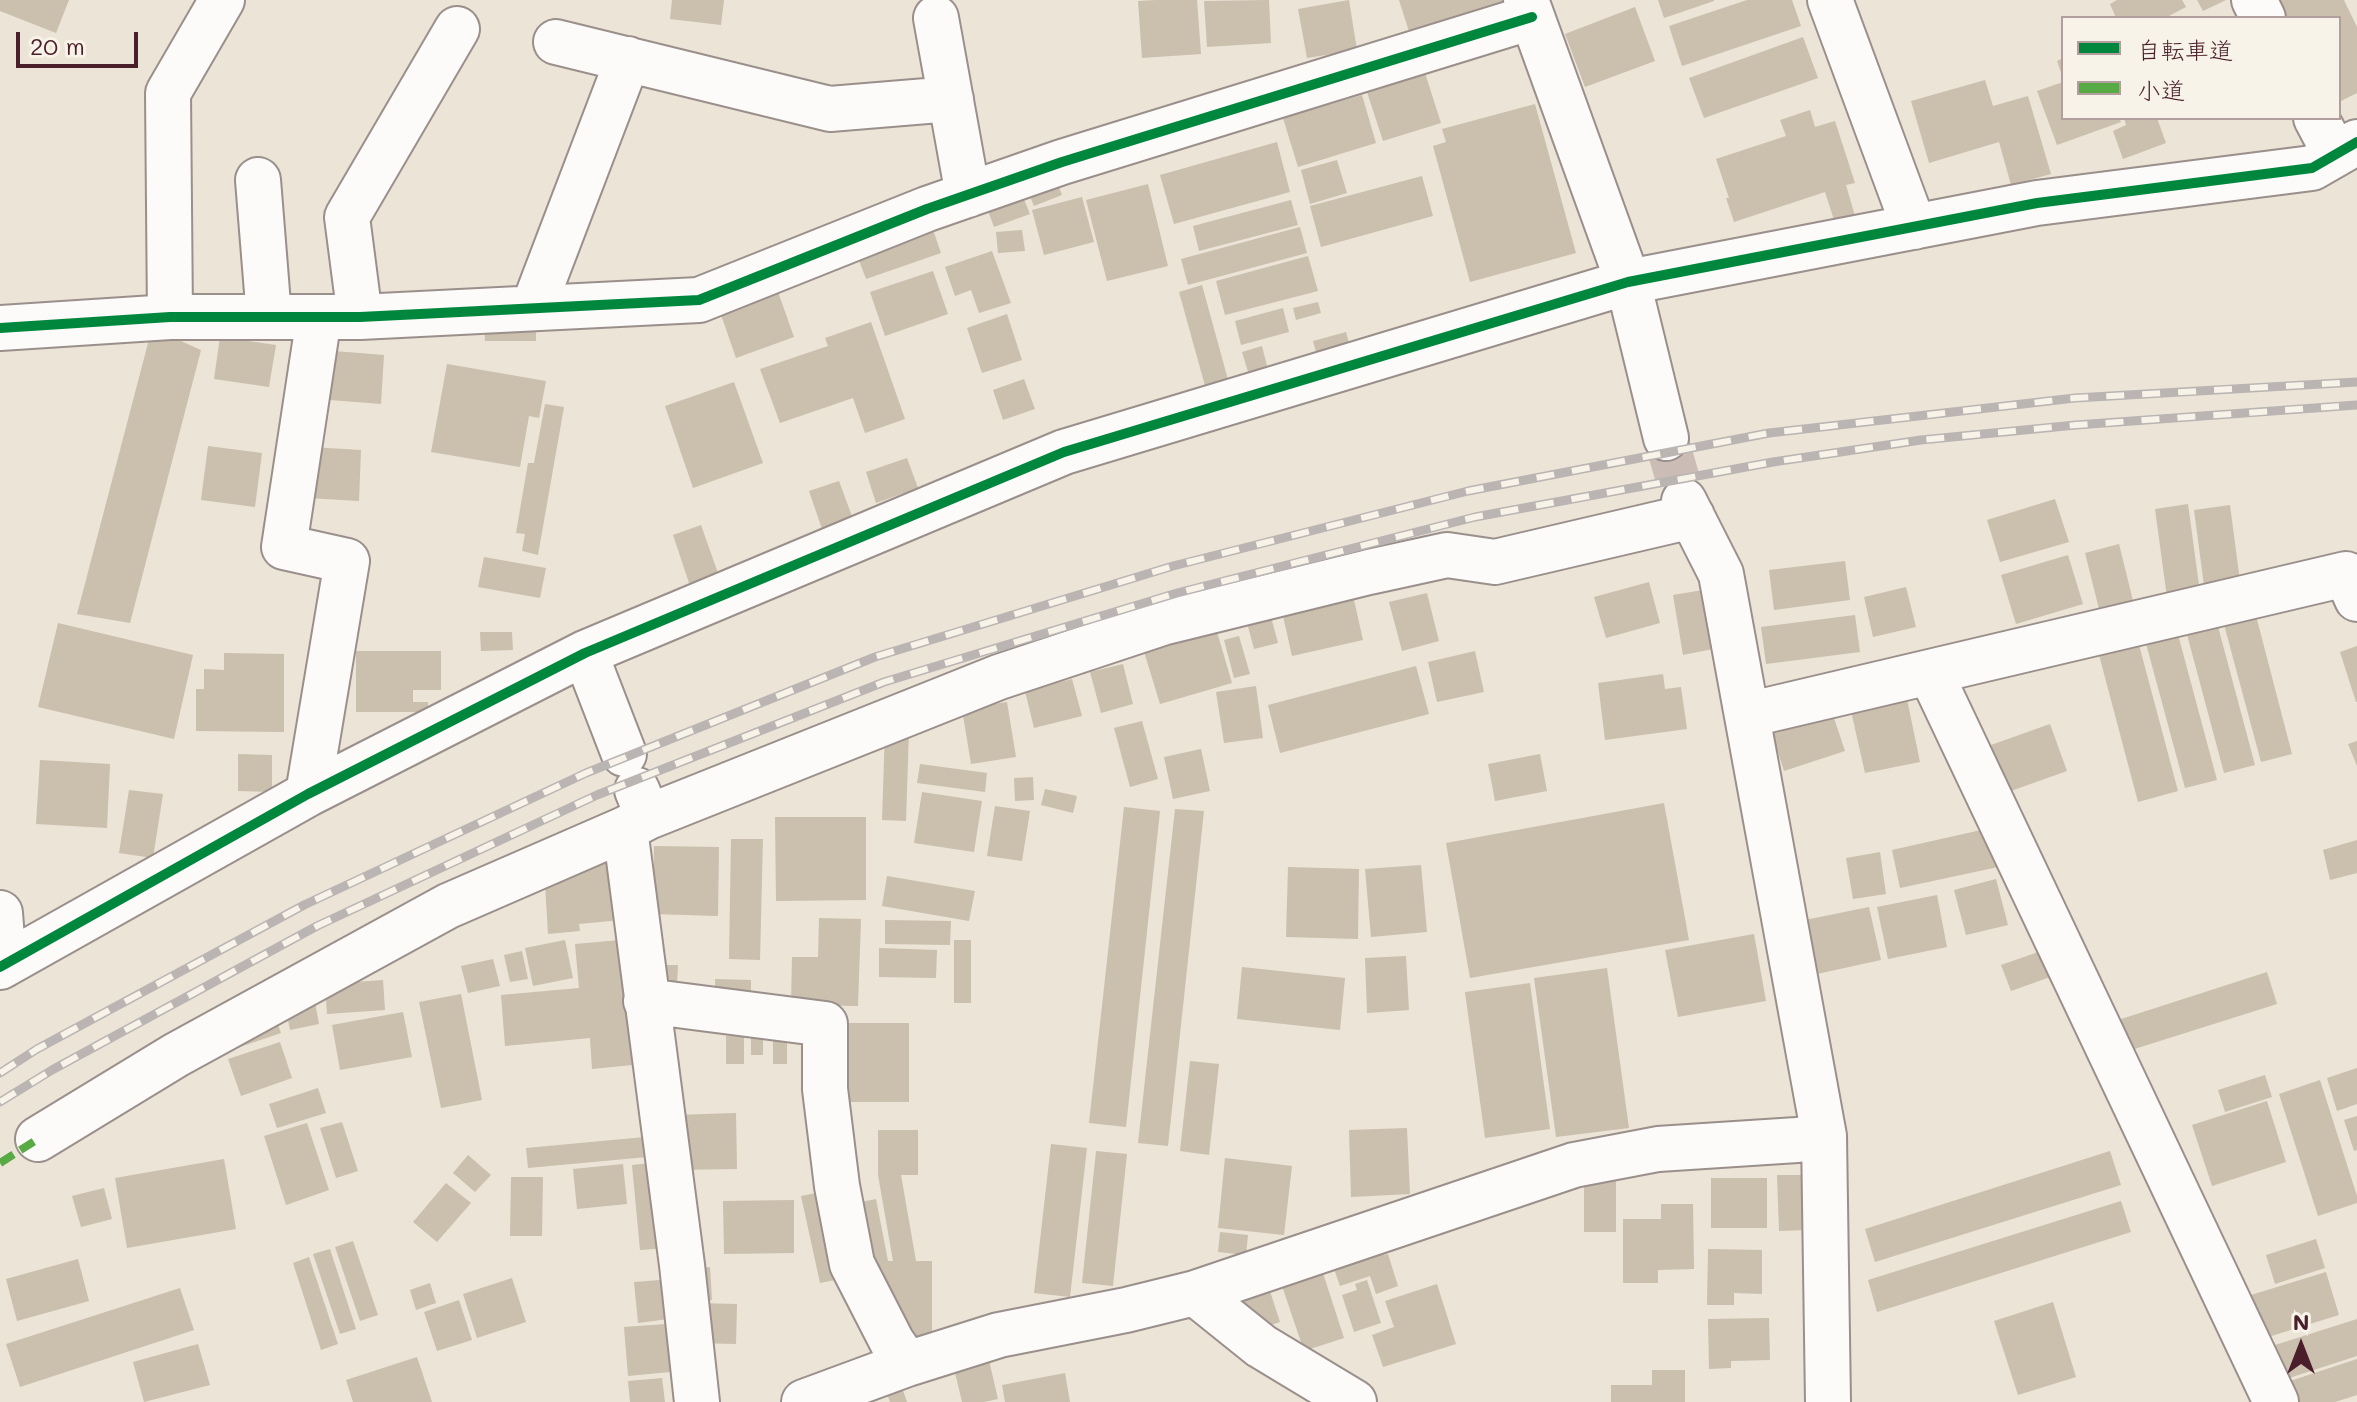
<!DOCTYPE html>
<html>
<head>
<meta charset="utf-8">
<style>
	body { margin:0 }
	#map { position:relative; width:2357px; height:1402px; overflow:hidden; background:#ebe4d7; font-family:Mali,"Klee One",sans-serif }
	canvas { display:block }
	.legend { position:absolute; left:2061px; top:16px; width:280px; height:104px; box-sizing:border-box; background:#f7f3e8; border:2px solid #b29e9c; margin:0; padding:10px 14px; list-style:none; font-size:24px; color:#4a1f2b }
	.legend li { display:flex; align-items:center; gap:16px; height:40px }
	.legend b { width:40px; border:2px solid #b29e9c }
	.north { position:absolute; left:2261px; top:1306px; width:80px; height:80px; -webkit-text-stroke:6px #f7f3e8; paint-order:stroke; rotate:0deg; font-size:22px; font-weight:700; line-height:32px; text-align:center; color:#4a1f2b }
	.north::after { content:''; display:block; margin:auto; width:28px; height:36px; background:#4a1f2b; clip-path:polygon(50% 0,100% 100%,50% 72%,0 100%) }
	.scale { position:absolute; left:16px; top:32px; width:122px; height:36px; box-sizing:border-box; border:4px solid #4a1f2b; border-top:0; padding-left:10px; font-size:24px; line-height:28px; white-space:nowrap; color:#4a1f2b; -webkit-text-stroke:6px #f7f3e8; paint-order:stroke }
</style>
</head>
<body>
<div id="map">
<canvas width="2357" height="1402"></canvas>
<ul class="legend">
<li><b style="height:10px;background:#00873e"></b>自転車道</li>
<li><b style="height:10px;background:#57aa44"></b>小道</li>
</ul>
<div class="north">N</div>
<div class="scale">20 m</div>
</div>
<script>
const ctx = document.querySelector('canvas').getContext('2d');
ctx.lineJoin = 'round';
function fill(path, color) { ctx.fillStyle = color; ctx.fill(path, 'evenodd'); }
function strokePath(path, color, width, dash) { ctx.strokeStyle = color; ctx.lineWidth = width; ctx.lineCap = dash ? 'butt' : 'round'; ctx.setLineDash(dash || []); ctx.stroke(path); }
fill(new Path2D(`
	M0,0h69l-13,33 -56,-22z
	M672,0h52l-3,25 -51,-6z
	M1156,0h41l4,54 -59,4 -4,-57z
	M1269,0l2,43 -64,4 -3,-46z
	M1349,0l8,50 -50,8 -9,-49z
	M1399,0h112l-99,41z
	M1658,0h56v1l-50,17z
	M1747,0h45l9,26 -119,40 -13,-40z
	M2117,0h65l4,7 -21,11h-49l-6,-14z
	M2197,0h29l-23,11z
	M2276,0h68l13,27v66l-18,9v-84h-54z
	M1635,7l20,54 -70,26 -20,-53z
	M1803,37l15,41 -114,40 -15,-40z
	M2063,58v20l-6,-17z
	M1425,73l16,50 -58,18 -16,-49z
	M1985,80l8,26 35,-10 23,78 -40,11 -12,-43 -70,21 -18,-62z
	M2063,82v36h56l2,4 -64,23 -20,-54z
	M1362,95l14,48 -78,24 -15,-49z
	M1535,104l41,149 -106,29 -37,-136 13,-4 -4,-13z
	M1810,110l5,17 20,-6 20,62 -9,2 9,31 -20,7 -10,-31 -91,30 -8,-24h3l-13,-39 70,-23 -6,-16z
	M2124,118h33l9,25 -43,16 -10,-28 13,-6z
	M1277,142l13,50 -116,32 -14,-49z
	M1337,160l10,33 -37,11 -9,-34z
	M1053,171l9,24 -28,11 -10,-24z
	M1422,176l11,40 -112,31 -11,-41z
	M1017,182l13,32 -36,13 -12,-32z
	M1148,184l20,82 -61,15 -21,-81z
	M1082,197l12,45 -50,13 -12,-45z
	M1291,200l7,25 -99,26 -6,-25z
	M930,221l11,32 -75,26 -12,-32z
	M1300,227l7,26 -119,32 -7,-26z
	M1022,230l3,21 -27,2 -2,-21z
	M992,251l19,52 -32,10 -8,-23 -16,6 -10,-29z
	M1308,256l10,35 -93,24 -9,-34z
	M933,271l15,43 -63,22 -15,-44z
	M1202,285l28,102 -23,6 -28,-101z
	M777,289l17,48 -58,21 -17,-49z
	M1318,302l3,11 -25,7 -3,-12z
	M1283,308l6,24 -48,13 -6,-24z
	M1007,314l15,46 -40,13 -15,-45z
	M536,320v21h-51l-1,-20z
	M871,322l34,97 -40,14 -12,-35 -73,25 -20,-54 68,-23 -3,-8z
	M152,328l49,22 -71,273 -53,-9z
	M1346,332l5,18 -33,9 -5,-18z
	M220,337l56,8 -7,42 -55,-8z
	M1262,346l6,24 -19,5 -7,-23z
	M334,351l50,4 -3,49 -51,-4z
	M447,364l99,17 -7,37 -10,-2 -9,51 -89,-15z
	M1024,379l11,30 -32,11 -10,-30z
	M734,382l29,81 -70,25 -28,-82z
	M545,404l19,3 -26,148 -16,-4 3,-17 -9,-1 12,-70h6z
	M208,446l54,7 -7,54 -54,-7z
	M311,447l50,3 -2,51 -51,-3z
	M907,458l11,30 -42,15 -10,-31z
	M839,481l14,38 -31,10 -13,-38z
	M2055,499l14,43 -69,20 -13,-42z
	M2188,504l13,96 -33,5 -13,-96z
	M2230,505l11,84 -36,4 -11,-83z
	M701,525l18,51 -29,10 -17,-51z
	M2119,544l18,73 -34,8 -18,-72z
	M2068,555l15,49 -67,20 -15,-49z
	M484,557l62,11 -6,30 -62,-11z
	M1845,561l5,39 -76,10 -5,-40z
	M1649,582l11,41 -54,15 -12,-41z
	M1906,587l10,40 -43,10 -9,-40z
	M1703,590l10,59 -30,6 -10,-60z
	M1427,593l12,48 -37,10 -13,-49z
	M1354,600l9,40 -71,16 -9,-40z
	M2254,608l38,146 -31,8 -39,-145z
	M1270,613l8,30 -24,6 -8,-30z
	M1855,615l5,37 -94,12 -5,-37z
	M2216,619l39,146 -31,8 -39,-146z
	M58,623l135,32 -19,84 -136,-32z
	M1215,625l17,58 -72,21 -18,-59z
	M2176,627l41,153 -32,8 -41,-152z
	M480,632h32l1,18 -32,1z
	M1239,636l11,38 -16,4 -10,-38z
	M2138,641l40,150 -40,11 -40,-151z
	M2357,646v56h-1l-16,-50z
	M356,651h85v39h-28v12h15v10h-72z
	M1475,651l9,41 -47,10 -9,-40z
	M224,653l60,1v78l-88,-1v-42h8v-20l20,1z
	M1123,664l10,40 -32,9 -11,-41z
	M1416,666l13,48 -149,39 -12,-48z
	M1663,674l2,15 16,-2 6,42 -82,11 -7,-57z
	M1072,679l10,37 -48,12 -9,-37z
	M1256,686l7,52 -39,5 -8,-51z
	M1907,699l13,63 -55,11 -14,-62z
	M1007,702l9,55 -45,7 -9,-55z
	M1833,715l12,36 -61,20 -12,-37z
	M1142,721l16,58 -28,8 -16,-59z
	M2050,724l17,47 -59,21 -17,-47z
	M885,730l24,1 -3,90 -24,-1z
	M2357,741v25l-9,-22z
	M1201,749l9,42 -37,8 -9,-42z
	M238,754l34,1v37l-34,-1z
	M1540,754l7,37 -52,10 -7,-37z
	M40,760l70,4 -3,64 -71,-4z
	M920,764l67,9 -2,19 -68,-9z
	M1033,777l1,23 -19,1 -1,-23z
	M1045,789l32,7 -4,17 -32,-8z
	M129,790l34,4 -10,64 -34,-5z
	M922,792l60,9 -8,51 -60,-9z
	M1664,803l25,137 -219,38 -24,-135z
	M995,806l35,5 -8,50 -35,-5z
	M1124,807l36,4 -34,316 -37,-4z
	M1175,809l29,2 -36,335 -30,-3z
	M775,817h91v83l-90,1z
	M1990,828l8,39 -98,21 -8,-38z
	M731,839h32l-3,121 -31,-1z
	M2357,840v33l-27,7 -7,-30z
	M654,846l65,1 -1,69 -65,-2z
	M1880,852l6,42 -33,5 -7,-41z
	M616,859l5,61 -42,4 1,7 -32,3 -3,-50 40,-22z
	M1421,865l6,67 -56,5 -6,-68z
	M1288,867l71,2 -1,70 -72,-2z
	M887,876l88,15 -6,30 -87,-15z
	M1996,879l12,46 -42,10 -12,-45z
	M1937,895l10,52 -59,12 -11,-52z
	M1869,907l12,53 -64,14 -12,-54z
	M819,918l42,1 -3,87 -67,-1 1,-48h26z
	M885,920l66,1 -1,24 -65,-1z
	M1754,934l12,67 -88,16 -13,-67z
	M565,940l8,38 -40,8 -8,-38z
	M620,940l12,125 -40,4 -2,-31 -85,8 -4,-51 78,-7 -4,-44z
	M954,940h17v63h-17z
	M879,948l58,2 -1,28 -57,-1z
	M2044,950l9,26 -42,15 -10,-26z
	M522,951l6,28 -18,3 -6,-27z
	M1406,956l3,54 -42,3 -2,-55z
	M493,959l7,27 -32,7 -7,-27z
	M661,965h17l-1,19 -16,-1z
	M1242,967l103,11 -5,52 -103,-11z
	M1607,968l22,160 -73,9 -22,-159z
	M2267,972l10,32 -152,48 -10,-31z
	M715,979l36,1v17l-36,-2z
	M383,980l2,30 -58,4 -2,-30z
	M1530,983l20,146 -65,9 -20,-146z
	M461,994l21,106 -41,8 -22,-106z
	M314,997l5,27 -29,6 -5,-27z
	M403,1012l9,45 -72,13 -8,-45z
	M275,1016l6,17 -53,18z
	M840,1023h69v79h-69z
	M773,1030h14v34h-14z
	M751,1034h12v21h-12z
	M726,1036h18v28h-18z
	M280,1042l12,36 -51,18 -13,-37z
	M1190,1061l29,3 -10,91 -29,-4z
	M2357,1068v36l-20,7 -10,-33z
	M2265,1075l7,22 -47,15 -7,-22z
	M2320,1080l37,116v7l-39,13 -39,-122z
	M318,1088l8,25 -49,15 -8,-24z
	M2267,1101l19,61 -74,24 -20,-61z
	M736,1113l1,56 -62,1 -1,-55z
	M2357,1116v34l-3,1 -10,-31z
	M342,1122l16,49 -22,7 -16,-50z
	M307,1123l22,67 -43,15 -22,-69z
	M1407,1128l3,66 -59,3 -2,-67z
	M878,1130h40v45h-17l15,86h16v77h-28l-38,-76 -10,-59 20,-4 12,62h5l-15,-86z
	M645,1137l2,20 -119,11 -2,-20z
	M1051,1144l36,4 -17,149 -36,-4z
	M1096,1151l31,3 -14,132 -31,-3z
	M2110,1151l11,34 -246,77 -10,-33z
	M468,1155l23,20 -16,17 -22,-19z
	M1225,1158l67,8 -8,69 -66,-7z
	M224,1159l12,70 -109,19 -12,-70z
	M660,1162l8,86 -28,2 -8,-85z
	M623,1164l4,40 -50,5 -4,-40z
	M1584,1174h32v58h-32z
	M1777,1175h32l1,55 -31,1z
	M511,1177h32l-1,59h-32z
	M1711,1178h56v50h-56z
	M446,1183l25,20 -34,39 -24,-20z
	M104,1188l8,31 -31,8 -9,-31z
	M821,1192l19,87 -20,4 -19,-87z
	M794,1200v53l-70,1 -1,-53z
	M2121,1201l10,31 -254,80 -9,-32z
	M1661,1204h32l1,65 -36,1v13h-35v-64h38z
	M1220,1232l28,3 -2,20 -28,-3z
	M2316,1239l9,29 -50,16 -9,-29z
	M353,1241l25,74 -18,6 -25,-74z
	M1381,1247l2,8 5,-1 10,32 -22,8 -6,-18 -30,10 -8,-23z
	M330,1249l26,80 -16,5 -27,-80z
	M1708,1249l54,1v44l-28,-1v12h-27z
	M309,1257l29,87 -17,6 -28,-87z
	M78,1259l11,42 -72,20 -11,-42z
	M710,1267l2,33 -20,2 -3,-33z
	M1321,1267l23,71 -40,13 -24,-71z
	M2326,1272l13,43 -74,23 -14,-43z
	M512,1278l14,44 -49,16 -14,-44z
	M673,1279l3,39 -38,5 -4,-41z
	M1367,1280l14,43 -27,9 -12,-37 15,-5 -2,-6z
	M1267,1282l13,40 -21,7 -7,-21 -15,5 -6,-19z
	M430,1283l6,20 -20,7 -6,-20z
	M1437,1284l19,60 -73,23 -11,-32 22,-8 -9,-26z
	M180,1288l14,42 -174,57 -14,-43z
	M459,1300l13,40 -35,11 -13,-39z
	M2053,1302l23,75 -58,18 -24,-74z
	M697,1303l40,1 -1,40 -40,-1z
	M1769,1318l1,42 -39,1v7l-22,1 -1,-50z
	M2357,1319v37l-74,24 -11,-34z
	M666,1324l4,48 -42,4 -4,-49z
	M198,1344l12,41 -66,17 -11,-40z
	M988,1356l10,43 -14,3h-22l-9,-38z
	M417,1357l15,45h-79l-7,-22z
	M2357,1359v36l-22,7h-42l-6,-20z
	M1652,1370h33v32h-74v-17h41z
	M1065,1373l5,29h-65l-3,-17z
	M662,1378l3,24h-35l-2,-21z
	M899,1379l8,23h-17l-6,-17z`), '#cbbfad');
strokePath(new Path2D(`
	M1666,438l18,63`), '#cbbdb5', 44, [44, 22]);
const minor = new Path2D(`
	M1526,0l102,282 38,156
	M1830,0l84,227
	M2254,0l9,18
	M936,18l32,177
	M556,42l274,67 121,-10
	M2316,118l19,36
	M258,180l11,137
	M533,308l95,-249
	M170,317l-2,-224 54,-93
	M360,317l-13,-100 110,-188
	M0,328l170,-11h190l339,-17 228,-91 135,-47 470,-145
	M1684,501l37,73 103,562 4,266
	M585,653l39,101
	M1930,672l346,730
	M1747,715l599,-141 11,25
	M308,794l39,-233 -63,-14 35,-230
	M648,817l351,-140 163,-54 207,-51 78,-17 48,7 197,-46
	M625,829l57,436 15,137
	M0,913l4,52
	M0,967l308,-173 277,-141 479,-201 564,-170 409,-79 275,-35 45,-26
	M646,1001l179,23v65l12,97 15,78 40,78 15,22
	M38,1139l138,-84 272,-149 177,-77 23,-12 -11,-27
	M1195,1293l66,53 93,56
	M804,1402l103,-38 92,-29 127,-25 69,-17 379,-128 84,-16 139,-9 27,-4`);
strokePath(minor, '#9a8f8b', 48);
strokePath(minor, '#fcfbf9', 44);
const rail = new Path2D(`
	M0,1073l37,-24 267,-144 282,-132 289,-116 298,-91 295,-75 301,-58 306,-35 282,-16
	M0,1102l52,-32 265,-144 280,-131 287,-113 293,-89 298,-76 298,-55 148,-22 155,-15 281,-20`);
strokePath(rail, '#bab4b3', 9);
strokePath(rail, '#f7f3e8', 6, [18]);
strokePath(new Path2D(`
	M0,1163l38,-24`), '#57aa44', 8, [16, 8]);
strokePath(new Path2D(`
	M0,328l170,-11h190l339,-17 228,-91 135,-47 470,-145
	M0,967l308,-173 277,-141 479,-201 564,-170 409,-79 275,-35 45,-26`), '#00873e', 10);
</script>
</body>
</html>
